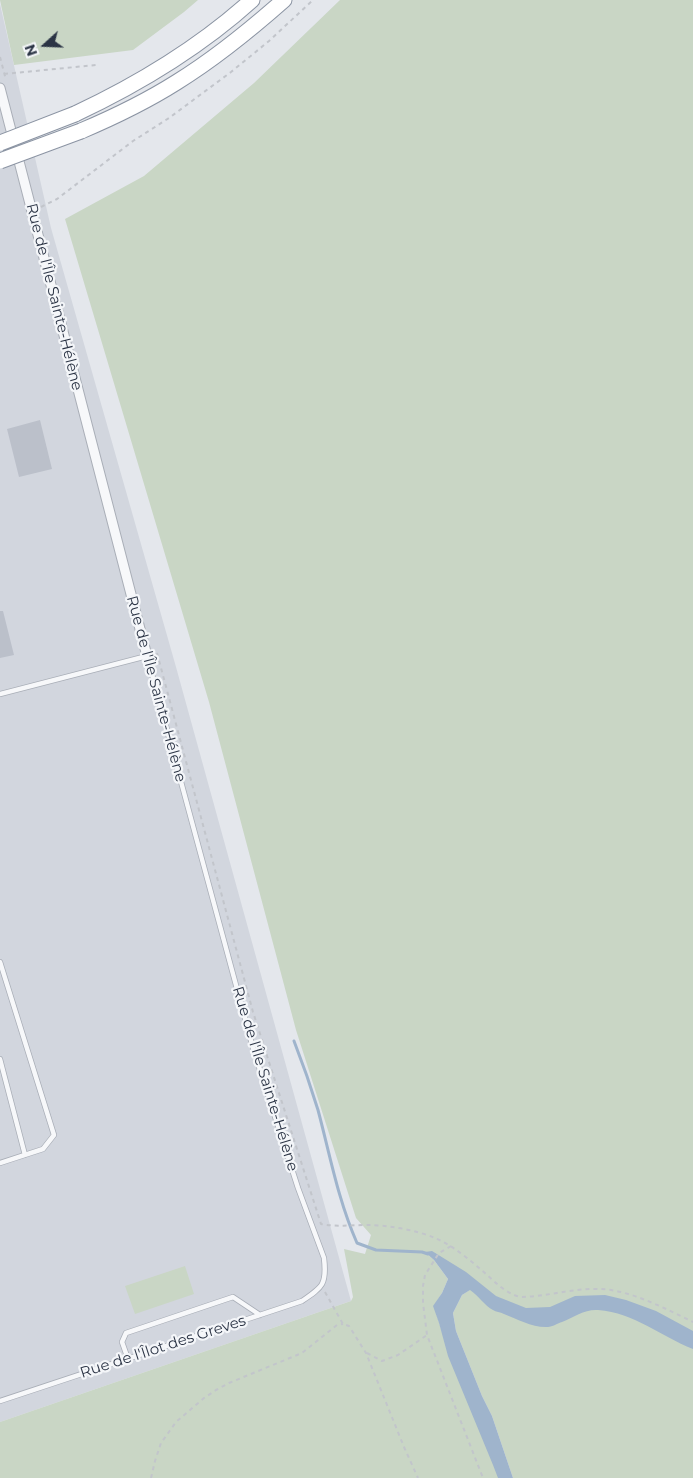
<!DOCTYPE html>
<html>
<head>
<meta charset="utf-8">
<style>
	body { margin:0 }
	#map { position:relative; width:693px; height:1478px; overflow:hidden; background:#e4e7ec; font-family:Montserrat,sans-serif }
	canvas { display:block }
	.north { position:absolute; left:20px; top:20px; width:50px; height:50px; -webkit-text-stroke:4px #f4f6f9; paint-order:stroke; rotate:250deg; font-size:14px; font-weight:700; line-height:20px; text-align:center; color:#2b3445 }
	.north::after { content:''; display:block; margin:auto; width:18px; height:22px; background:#2b3445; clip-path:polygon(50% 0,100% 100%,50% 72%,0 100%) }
</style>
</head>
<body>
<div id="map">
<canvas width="693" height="1478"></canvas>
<div class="north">N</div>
</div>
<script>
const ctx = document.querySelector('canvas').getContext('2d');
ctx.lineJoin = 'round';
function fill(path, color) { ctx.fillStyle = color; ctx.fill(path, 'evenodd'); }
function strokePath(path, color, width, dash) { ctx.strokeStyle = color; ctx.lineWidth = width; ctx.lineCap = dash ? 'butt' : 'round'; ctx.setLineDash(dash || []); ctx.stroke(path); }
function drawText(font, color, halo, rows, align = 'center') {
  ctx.font = font + ' Montserrat,sans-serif'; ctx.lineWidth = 4.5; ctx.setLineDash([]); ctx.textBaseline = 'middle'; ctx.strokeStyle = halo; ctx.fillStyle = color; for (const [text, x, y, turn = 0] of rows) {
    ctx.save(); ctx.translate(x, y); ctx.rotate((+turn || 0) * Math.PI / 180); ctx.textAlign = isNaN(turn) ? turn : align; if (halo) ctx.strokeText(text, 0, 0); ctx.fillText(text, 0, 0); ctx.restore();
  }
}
fill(new Path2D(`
	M0,4l51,224 125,439 175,634 -351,121z`), '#d2d6de');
fill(new Path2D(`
	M0,0h198l-14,12 -51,38 -119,15z
	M340,0h353v1478h-180l-21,-62 -10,-20 -26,-65 -3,-18 9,-18 9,-6 -45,-36 8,7 14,19 -6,14 -8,13 8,26 64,146h-506v-56l351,-121 2,-4 -9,-48 21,5 6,-19 -15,-17 -60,-188 -87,-328 -144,-483 79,-43 110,-93z
	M185,1266l9,28 -59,20 -10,-28z`), '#c9d6c5');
fill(new Path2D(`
	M432,1251l34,21 30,24 30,12 24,-1 25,-11 30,-1 21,5 30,11 37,20v18c-33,-13 -58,-36 -95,-39 -13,-1 -24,7 -36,12 -4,1 -10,5 -14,5 -15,1 -31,-8 -44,-13 -4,-2 -8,-2 -11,-4 -8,-4 -15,-15 -23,-20l-8,5 -9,18 3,18 26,65 10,20 21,62h-15l-5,-13 -45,-109 -9,-33 -6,-17 9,-13 6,-14 -14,-19 -9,-8z`), '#9fb4cc');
strokePath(new Path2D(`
	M294,1041c9,23 17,46 24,69 12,45 20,90 39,133l19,7 46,2 6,2`), '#9fb4cc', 3);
fill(new Path2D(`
	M40,420l12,49 -33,8 -12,-48z
	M0,611h3l11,44 -14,3z`), '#bbc0ca');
const service = new Path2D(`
	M0,694l147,-38 106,392 45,140 26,70c3,26 -1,29 -22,43l-302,100
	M0,962l54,173 -11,14 -43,14
	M0,1059l25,96
	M128,1359l-6,-17 4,-9 107,-36 27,18`);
const minor = new Path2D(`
	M0,88l147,568`);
const trunk = new Path2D(`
	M75,114c64,-30 125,-67 177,-114
	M81,131c33,-14 66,-30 96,-49 39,-24 73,-52 107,-82`);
strokePath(service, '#a9aeb7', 6);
strokePath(minor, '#a9aeb7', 11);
strokePath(trunk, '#8b94a3', 17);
strokePath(new Path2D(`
	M0,57l6,23
	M4,74l92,-9
	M41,207l16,-8 76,-58 36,-23 62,-46 38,-31 44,-41
	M157,653l96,359 68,212c16,3 30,1 46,1 21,0 49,5 68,13 19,8 36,23 51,36 11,10 20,19 34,23 26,0 52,-9 78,-8 31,0 68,20 95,33
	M451,1246l-12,7 -14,22 -2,11v17l4,32 56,143
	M325,1292l18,32 6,2 17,27 38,94 14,31
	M367,1353l15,8 16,-6 29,-20
	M151,1478l4,-17 6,-18 15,-21 28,-24 12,-8 13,-7 73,-30 35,-28 6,-1`), '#c2c5cb', 2, [4, 4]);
strokePath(service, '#f7f8fa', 4.5);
strokePath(minor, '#f7f8fa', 9);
strokePath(trunk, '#fff', 15);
const trunkBridge = new Path2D(`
	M0,143l75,-29
	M0,161l81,-30`);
strokePath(trunkBridge, '#8b94a3', 17, []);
strokePath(trunkBridge, '#fff', 15);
drawText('15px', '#2b3445', '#f4f6f9', [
	["Rue de l'Île Sainte-Hélène",54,297,76],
	["Rue de l'Île Sainte-Hélène",156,689,75],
	["Rue de l'Île Sainte-Hélène",265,1079,73],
	["Rue de l'Îlot des Greves",163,1347,-18]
]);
</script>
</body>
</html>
